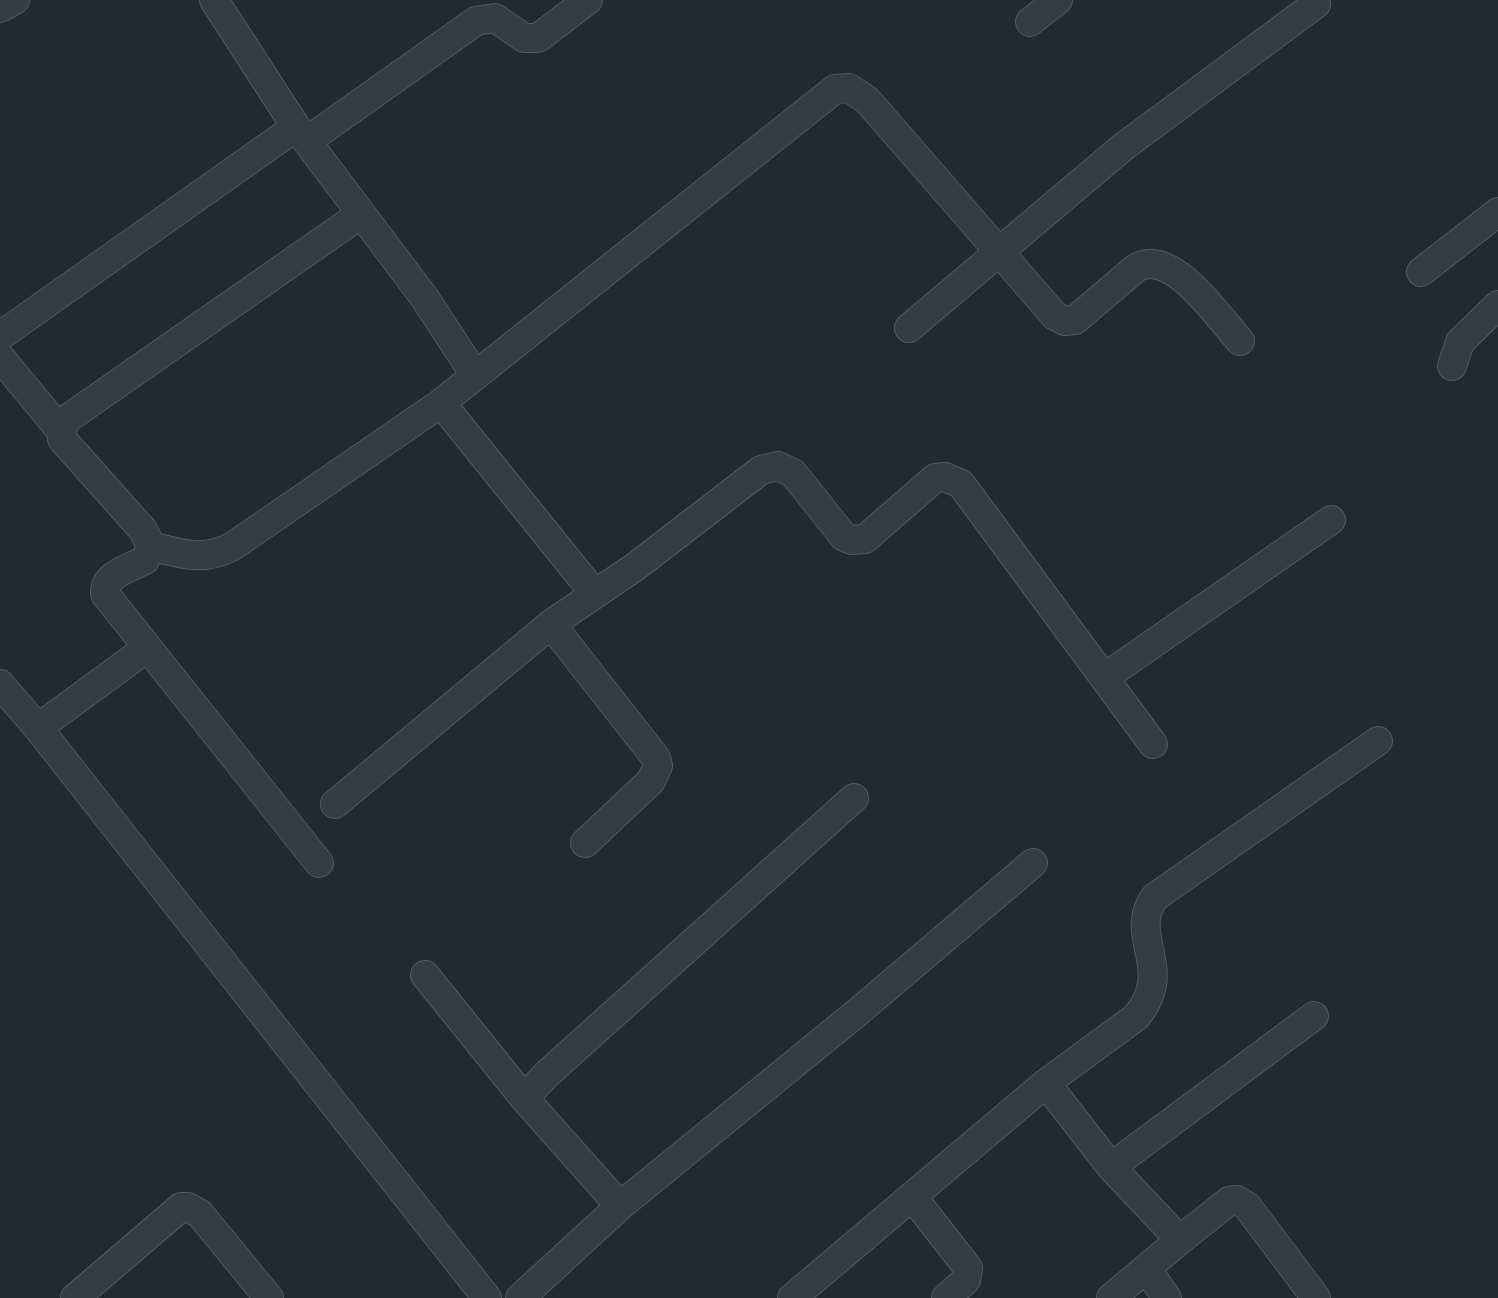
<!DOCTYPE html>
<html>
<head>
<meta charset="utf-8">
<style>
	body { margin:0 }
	canvas { display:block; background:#212a33 }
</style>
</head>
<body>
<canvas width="1498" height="1298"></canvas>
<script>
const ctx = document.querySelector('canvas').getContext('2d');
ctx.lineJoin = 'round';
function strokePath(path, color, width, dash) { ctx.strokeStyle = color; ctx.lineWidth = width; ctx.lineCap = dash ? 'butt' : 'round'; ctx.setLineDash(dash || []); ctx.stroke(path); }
const minor = new Path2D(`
	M214,0l82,127 128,170 51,78
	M0,8l15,-8
	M1030,22l28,-22
	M307,141l169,-120 19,-3 29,20h14l50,-38
	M1421,272l77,-60
	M909,328l214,-181 193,-143
	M0,336l296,-209
	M0,357l61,74
	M1452,366l8,-24 38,-37
	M441,403l154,191
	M151,546c29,8 54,16 82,0l208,-143 394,-314 14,-1 18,12 188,216 10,5 10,-1 61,-52c35,-22 83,50 104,73
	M551,624l105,134 2,8 -7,15 -66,62
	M1105,677l226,-157
	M0,684l38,44 109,-80
	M38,728l449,570
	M335,804l216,-180 84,-57 126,-97 17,-4 15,7 51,64 8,3 13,-1 70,-61 10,-1 16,7 192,260
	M319,863l-214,-269c-1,-20 25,-26 40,-34l6,-14 -8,-16 -81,-91 -1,-8 6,-12 294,-205
	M425,975l99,123 96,108
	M1046,1083l65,84 69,73 49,-39 8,-1 10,6 69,92
	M524,1098l23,-24 307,-276
	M1111,1167l203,-151
	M912,1196l56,72 -2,12 -20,18
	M1147,1270l20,28
	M75,1298l106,-91h7l12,7 69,84
	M520,1298l100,-92 239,-195 174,-148
	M792,1298l254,-215 90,-66c41,-49 -10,-81 19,-120l223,-156
	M1111,1298l69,-58`);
strokePath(minor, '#525a62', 30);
strokePath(minor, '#343c44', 28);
</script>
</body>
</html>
